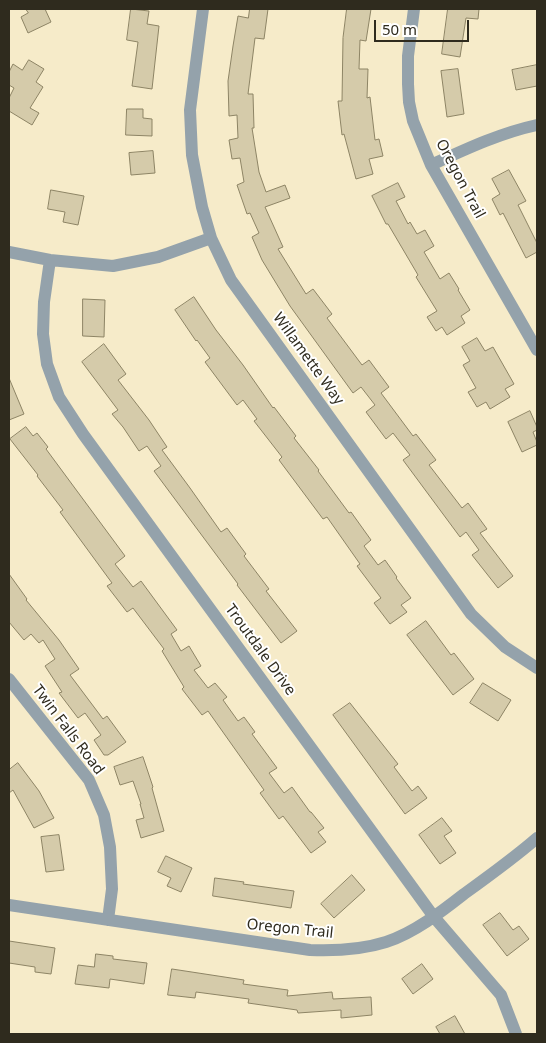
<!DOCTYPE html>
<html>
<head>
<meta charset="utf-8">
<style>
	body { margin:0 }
	#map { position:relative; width:546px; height:1043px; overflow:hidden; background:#f6ebc9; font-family:"Noto Sans",sans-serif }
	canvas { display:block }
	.frame { position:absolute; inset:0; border:10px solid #2f2b1e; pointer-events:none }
	.scale { position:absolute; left:374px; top:20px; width:95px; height:22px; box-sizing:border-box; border:2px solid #2f2b1e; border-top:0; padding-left:6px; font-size:15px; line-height:18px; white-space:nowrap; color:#2f2b1e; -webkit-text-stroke:4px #fff; paint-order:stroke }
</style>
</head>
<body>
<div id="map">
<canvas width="546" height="1043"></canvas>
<div class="frame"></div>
<div class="scale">50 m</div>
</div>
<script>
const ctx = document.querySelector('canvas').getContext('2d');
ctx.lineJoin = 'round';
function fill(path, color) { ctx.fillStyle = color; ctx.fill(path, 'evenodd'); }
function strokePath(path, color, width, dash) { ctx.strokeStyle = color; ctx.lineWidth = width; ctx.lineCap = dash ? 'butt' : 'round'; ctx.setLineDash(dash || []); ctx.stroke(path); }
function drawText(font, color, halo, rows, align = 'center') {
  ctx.font = font + ' "Noto Sans",sans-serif'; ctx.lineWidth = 4; ctx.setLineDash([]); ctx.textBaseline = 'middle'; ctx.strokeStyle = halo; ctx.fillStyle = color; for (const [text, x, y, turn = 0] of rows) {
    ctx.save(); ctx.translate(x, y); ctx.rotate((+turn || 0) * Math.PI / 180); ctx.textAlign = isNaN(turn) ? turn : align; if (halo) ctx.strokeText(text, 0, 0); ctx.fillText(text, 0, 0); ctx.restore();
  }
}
const building = new Path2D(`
	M26,9h19l6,13 -23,11 -7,-16 7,-4z
	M131,9l18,2 -2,13 12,2 -7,63 -20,-3 6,-44 -11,-2z
	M250,9h18l-4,30 -9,-1 -7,56h5l1,34h-2l7,44 7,20 19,-7 5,13 -25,9 18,40 -5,2 28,45 7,-5 19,25 -5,4 35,47 7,-5 20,27 -8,6 32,43 3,-2 20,26 -7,5 33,43 6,-5 19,26 -7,4 33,43 -15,12 -26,-33 7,-5 -13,-18 -6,5 -57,-77 7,-5 -17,-22 -7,6 -20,-27 9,-7 -14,-18 -8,6 -63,-87 -28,-46 -10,-23 7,-4 -9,-20 -3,1 -10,-29 7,-3 -4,-24 -8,1 -3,-19 9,-2 -1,-23 -8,1 -1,-35 5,-35 5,-30 10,2z
	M347,9h24l-5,32 -6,-1 -1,29h9l-1,29 3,-1 5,43 4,-1 4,17 -14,3 4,15 -17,5 -12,-45 -2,1 -4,-34h4l1,-63z
	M448,9h31l-1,10 -12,-1 -6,39 -18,-3z
	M29,60l15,9 -8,13 7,5 -13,21 9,5 -7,12 -23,-14v-13l5,-10 -5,-3v-13l4,-8 9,6z
	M537,65v21l-21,4 -4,-20z
	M458,69l6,45 -17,3 -6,-46z
	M127,109h16v9l9,1v17l-26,-1z
	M153,151l2,22 -24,2 -2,-22z
	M509,170l17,31 -8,4 19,38v9l-11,6 -23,-45 -3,2 -8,-16 8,-5 -8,-15z
	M398,183l7,14 -9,4 12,23 2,-2 7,12 8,-4 9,16 -10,6 16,27 9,-6 10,16 -1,1 12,20 -9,6 4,7 -18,12 -5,-8 -6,4 -9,-14 10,-6 -21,-34 2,-2 -30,-51h-2l-14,-28z
	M51,190l33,6 -6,29 -15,-3 2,-10 -17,-3z
	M194,297l22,33 27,35 30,43 1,-1 22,29 -2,2 25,32 -1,1 31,42 2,-1 20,28 -7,6 14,19 7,-5 12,17 -1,1 15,20 -10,7 6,7 -17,12 -16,-21 7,-5 -24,-32 3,-2 -33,-47 -4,2 -44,-59 3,-3 -28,-36 3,-2 -14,-19 -6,5 -32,-43 5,-4 -13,-18 -1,1 -21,-31z
	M83,299l22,1 -1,37 -21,-1z
	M477,338l8,13 8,-4 21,37 -9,5 5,8 -20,12 -4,-7 -9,5 -9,-15 8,-4 -13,-23 7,-4 -8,-14z
	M104,344l22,30 -8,6 31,40 18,27 -5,3 28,38 31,44 6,-4 19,26 -2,2 25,33 -3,2 31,40 -16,12 -44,-58 1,-1 -84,-113 7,-5 -14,-20 -8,5 -16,-24 -11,-13 6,-4 -36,-48z
	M9,378l15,36 -15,6z
	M530,411l7,16v3l-4,2 4,10v3l-15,7 -14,-30z
	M26,427l7,9 4,-3 11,14 -2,2 79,107 -10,8 18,23 8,-6 36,49 -6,4 10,17 8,-5 12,20 -7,4 14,18 7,-5 12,14 -4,3 15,21 6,-4 11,15 -3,2 25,34 -8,5 15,20 8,-6 18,25h1l13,16 -6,4 8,10 -15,11 -28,-37 -4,3 -19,-26 4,-3 -56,-79 -6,4 -20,-26 2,-2 -22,-36 2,-2 -31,-41 -6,4 -20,-26 5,-3 -52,-71 3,-2 -26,-34 1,-1 -28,-36z
	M9,574l18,25 -1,1 33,40 20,29 -9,6 33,44 4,-3 19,26 -18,13h-4l-10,-15 7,-5 -16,-22 -7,5 -19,-25 3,-1 -17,-26 10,-7 -12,-19 -4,3 -8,-9 -7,6 -15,-18z
	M426,621l25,34 3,-2 20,26 -21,16 -46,-60z
	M483,683l28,17 -13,21 -28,-18z
	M350,703l48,61 -4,3 18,24 6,-5 9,12 -22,16 -72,-99z
	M143,757l10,30 -1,1 12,43 -23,7 -5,-18 8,-2 -4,-14h1l-8,-23 -13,4 -6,-18z
	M18,763l21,28 15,27 -20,10 -21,-38 -4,3v-23z
	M442,818l10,13 -8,5 12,17 -16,11 -21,-29z
	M59,835l5,35 -18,2 -5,-35z
	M166,856l26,12 -11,24 -14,-6 4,-8 -13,-6z
	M352,875l13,15 -31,28 -13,-14z
	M215,878l29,4 -1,2 51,7 -3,17 -78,-12z
	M500,913l13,17 6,-4 10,13 -22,17 -24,-31z
	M9,941l46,7 -4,26 -16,-2v-5l-26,-4z
	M96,954l17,2v3l34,4 -3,21 -34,-5 -1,9 -34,-4 3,-19 16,2z
	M422,964l11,15 -20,15 -11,-15z
	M172,969l72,11 -1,4 45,6 -1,6 45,-4 1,7 38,-2 1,18 -31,3v-8l-43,3 -1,-3 -49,-7 1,-4 -53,-7 -1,6 -27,-3z
	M455,1016l10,18h-25l-4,-7z`);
fill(building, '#d5cbaa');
strokePath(building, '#8d8465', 1);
strokePath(new Path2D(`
	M203,9l-13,101 2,45 10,52 9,31 20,42 240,334 34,33 32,21
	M414,9l-6,47v28l1,18 4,19 18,44 106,185
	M431,165c35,-16 69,-32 106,-40
	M9,252l41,8 63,6 45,-9 53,-19
	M50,260l-6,42 -1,32 4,30 12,33 24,37 351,483 67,78 15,39
	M9,679l80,101 15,35 6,32 2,42 -4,31
	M9,905l301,45c26,1 51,0 76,-8 28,-9 55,-30 78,-48 25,-18 50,-36 73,-56`), '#94a2ab', 12);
drawText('15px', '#2f2b1e', '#fff', [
	["Oregon Trail",460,179,62],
	["Willamette Way",308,359,54],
	["Troutdale Drive",260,650,54],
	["Twin Falls Road",68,730,53],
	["Oregon Trail",290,929,6]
]);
</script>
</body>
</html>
